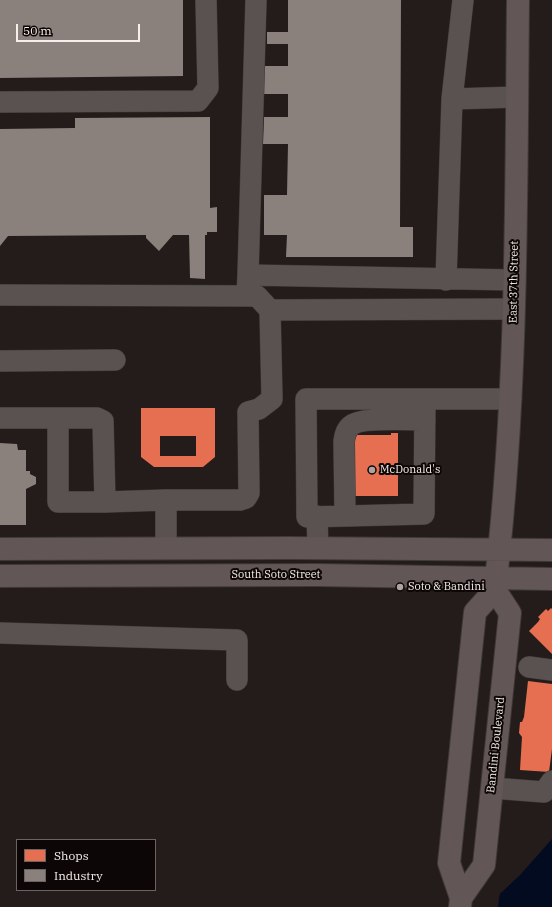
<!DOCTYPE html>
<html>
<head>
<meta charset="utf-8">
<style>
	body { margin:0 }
	#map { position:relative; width:552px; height:907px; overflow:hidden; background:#231c1a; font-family:"IBM Plex Serif",serif }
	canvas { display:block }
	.legend { position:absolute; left:16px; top:839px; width:140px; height:52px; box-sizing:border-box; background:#0c0706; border:1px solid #6a6362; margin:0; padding:5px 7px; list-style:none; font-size:12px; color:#f7eeeb }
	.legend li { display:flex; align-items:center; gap:8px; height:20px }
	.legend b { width:20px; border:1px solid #6a6362 }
	.scale { position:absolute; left:16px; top:24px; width:124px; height:18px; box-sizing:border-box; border:2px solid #f7eeeb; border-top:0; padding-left:5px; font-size:12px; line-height:14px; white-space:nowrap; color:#f7eeeb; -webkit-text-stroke:3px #0c0706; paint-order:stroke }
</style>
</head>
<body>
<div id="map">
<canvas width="552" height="907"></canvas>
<ul class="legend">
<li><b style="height:11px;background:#e76f51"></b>Shops</li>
<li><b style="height:11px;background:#8a817c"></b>Industry</li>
</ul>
<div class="scale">50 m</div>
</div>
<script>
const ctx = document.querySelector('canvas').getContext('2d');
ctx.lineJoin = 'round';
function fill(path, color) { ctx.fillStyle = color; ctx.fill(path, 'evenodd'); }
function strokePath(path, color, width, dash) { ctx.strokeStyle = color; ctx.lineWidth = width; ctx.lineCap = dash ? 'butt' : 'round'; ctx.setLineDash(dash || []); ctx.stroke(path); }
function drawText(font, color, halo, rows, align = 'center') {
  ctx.font = font + ' "IBM Plex Serif",serif'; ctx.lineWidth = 4; ctx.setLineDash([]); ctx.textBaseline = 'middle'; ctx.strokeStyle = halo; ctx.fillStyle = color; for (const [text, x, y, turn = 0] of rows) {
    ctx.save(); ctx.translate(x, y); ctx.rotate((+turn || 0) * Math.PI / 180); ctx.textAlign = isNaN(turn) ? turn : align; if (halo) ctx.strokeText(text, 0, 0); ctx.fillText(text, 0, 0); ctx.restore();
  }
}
fill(new Path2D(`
	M552,839v68h-66l34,-32z`), '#030b21');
fill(new Path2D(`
	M500,891l-2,16h-14z`), '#231c1a');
fill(new Path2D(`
	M141,408h74v49l-12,10h-49l-13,-10zM160,436h36v20h-36z
	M391,433h7v63h-45l-7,-45 10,-16h35z
	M551,608l1,1v45l-23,-23 9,-9 2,-3 -2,-2 8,-8 2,2z
	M528,681l24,3v65l-3,23 -29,-2 2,-33 -3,-4 1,-11h2l2,-5z`), '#e76f51');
fill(new Path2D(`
	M0,0h183v76l-183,2z
	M288,0h113l-1,227h13v30h-127l1,-22h-23v-40h23l1,-51h-25l1,-27h24v-23h-30v-28h30v-22h-21v-12h21z
	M210,117v91l7,-1v25h-10v3h-2v44l-15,-1 -1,-43h-16l-14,16 -13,-13v-3l-138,1 -8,10v-117l75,-1v-10z
	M0,443l17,1 1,6h8v21h4v3l6,3v7l-10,5v36h-26z`), '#8a817c');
const minor = new Path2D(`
	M463,0l-11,99 65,-2
	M0,102l198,-1 10,-13 -2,-88
	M248,275l8,-275
	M446,280l6,-181
	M0,295l257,1 13,14 2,89 -13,10 -11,3 1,81 -3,5 -6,2h-74v48
	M247,296l1,-21 267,5
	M270,310l244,-1
	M0,361l115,-1
	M425,399l-1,115 -117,3 -1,-118h205
	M0,418h97l6,3 2,81 61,-2
	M58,418v84h47
	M317,516l1,32
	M345,516l-1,-75c1,-6 2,-12 8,-16 10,-8 58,-5 73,-5
	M0,633l237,7v40
	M529,667l23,3
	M492,788l52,4 8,-11`);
const major = new Path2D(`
	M0,549l289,-1 263,2
	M0,576l317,-1 235,4
	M461,898l23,-33 26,-252 -15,-23
	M460,907l1,-9 -12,-35 26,-251 20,-22 1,-11c22,-192 20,-386 22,-579`);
strokePath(minor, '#3e3937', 22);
strokePath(major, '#3e3937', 24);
strokePath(minor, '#595251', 21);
strokePath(major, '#635656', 22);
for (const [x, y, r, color] of [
	[372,470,4,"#ada4a2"],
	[400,587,4,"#ada4a2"]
]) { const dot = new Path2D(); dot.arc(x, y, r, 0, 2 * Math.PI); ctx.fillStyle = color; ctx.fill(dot); strokePath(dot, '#0c0706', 1.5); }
drawText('11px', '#f7eeeb', '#0c0706', [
	["East 37th Street",514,282,-89],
	["South Soto Street",276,575],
	["Bandini Boulevard",496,745,-84]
]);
drawText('11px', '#f7eeeb', '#0c0706', [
	["McDonald's",380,470],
	["Soto & Bandini",408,587]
], 'left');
</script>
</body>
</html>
